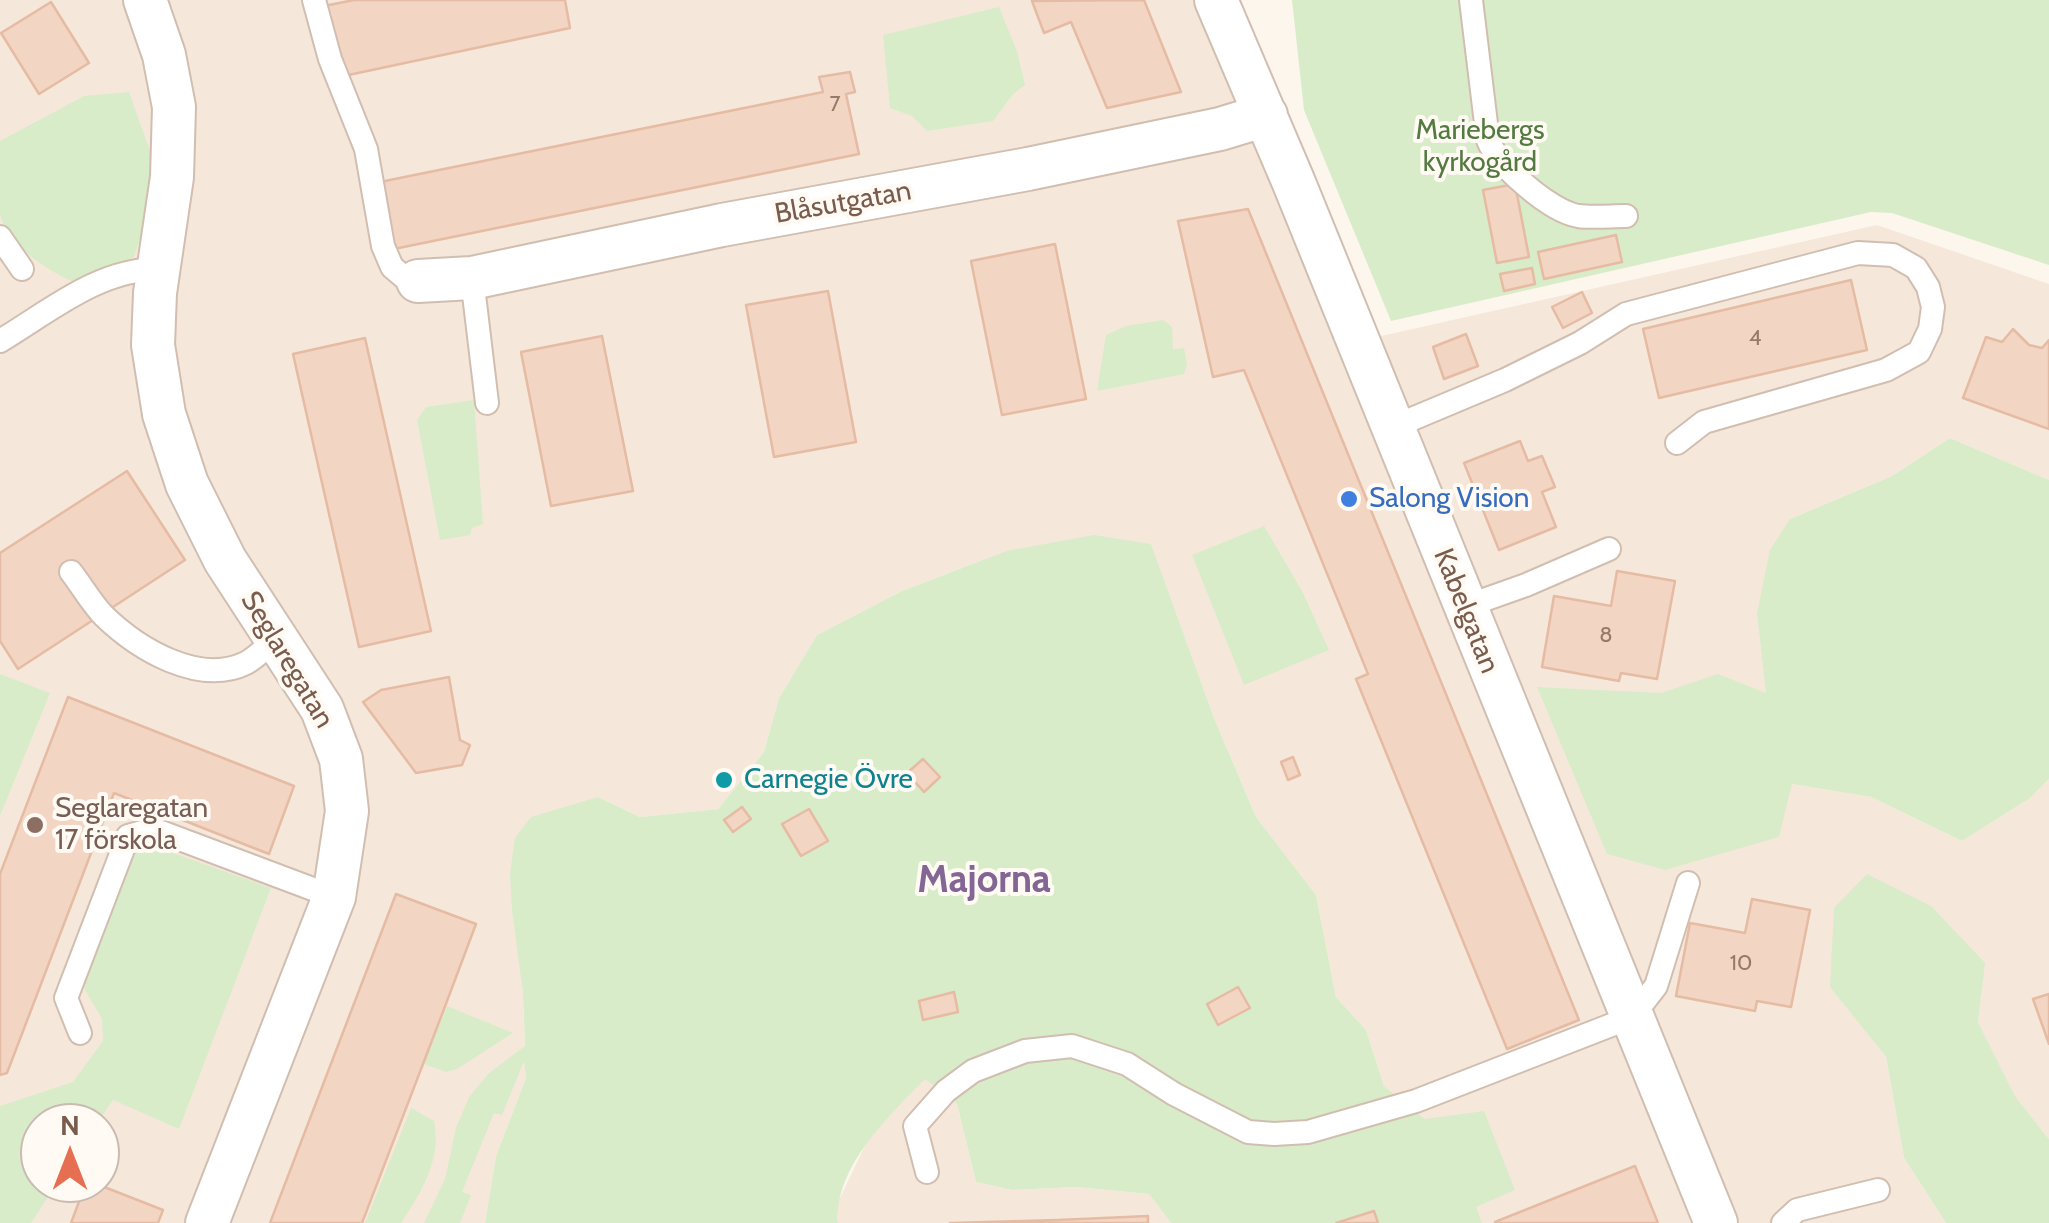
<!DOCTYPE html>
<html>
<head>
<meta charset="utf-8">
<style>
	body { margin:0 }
	#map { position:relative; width:2049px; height:1223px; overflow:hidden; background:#fdf6ec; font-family:Cabin,sans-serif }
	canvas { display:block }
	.north { position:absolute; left:20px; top:1103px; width:100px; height:100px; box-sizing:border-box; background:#fffaf3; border:2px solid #cabbb1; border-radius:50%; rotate:0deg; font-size:28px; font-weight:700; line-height:40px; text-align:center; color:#7a5c4d }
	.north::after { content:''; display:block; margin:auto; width:35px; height:45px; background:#e76f51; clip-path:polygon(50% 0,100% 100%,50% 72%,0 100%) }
</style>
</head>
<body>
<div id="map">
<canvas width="2049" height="1223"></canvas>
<div class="north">N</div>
</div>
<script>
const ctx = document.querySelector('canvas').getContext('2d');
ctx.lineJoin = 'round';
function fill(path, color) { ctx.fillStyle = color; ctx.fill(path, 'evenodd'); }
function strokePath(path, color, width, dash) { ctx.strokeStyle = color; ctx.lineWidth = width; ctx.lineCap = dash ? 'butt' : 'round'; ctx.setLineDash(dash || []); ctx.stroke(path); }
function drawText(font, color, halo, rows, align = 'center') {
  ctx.font = font + ' Cabin,sans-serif'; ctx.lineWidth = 8; ctx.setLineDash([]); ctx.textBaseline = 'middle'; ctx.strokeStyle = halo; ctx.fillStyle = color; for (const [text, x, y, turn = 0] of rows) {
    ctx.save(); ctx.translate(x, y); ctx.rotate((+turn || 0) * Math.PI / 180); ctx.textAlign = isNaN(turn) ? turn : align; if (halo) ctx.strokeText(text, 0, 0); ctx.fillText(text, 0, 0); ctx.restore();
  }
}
fill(new Path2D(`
	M0,0h1198l143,345 536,-120 172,59v196l-99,-42 -58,38 -102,43 2,265 79,13 91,44 67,-42 20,-20v360l-34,-43 -37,-74 6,-59 -154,23 56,71 18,101 42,65h-464l-57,-104 -41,-33 -18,-56 -30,-33 -20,-102 -60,-78 -42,-99 -63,-173 -145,6 -104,40 -85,44 -38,63 -15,54 -46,57 -78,8 -42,-20 -88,77 13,120 3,84 -30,78 -11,67h-485zM40,1123h60v60h-60z
	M925,1078l32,26 19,78 36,8 64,-3 73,7 22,29h-333l-1,-19 33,-69z`), '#f5e8da');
fill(new Path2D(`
	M1292,0h757v265l-157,-52 -21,-1 -480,109 -87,-211z
	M999,7l18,44 8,34 -12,9 -20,27 -66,10 -15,-15 -22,-8 -7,-73z
	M129,92l27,76 -5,37 -17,52 -59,26c-26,-12 -69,-38 -75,-69 0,-22 0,-50 0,-73l84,-45z
	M1163,320l9,7 1,22 11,-1 3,16 -3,10 -87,17 9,-56 20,-9z
	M474,400l9,124 -11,4 -2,7 -30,5 -23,-120 9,-13z
	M1950,438l99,42v299l-20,20 -67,42 -91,-44 -79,-13 -13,53 -114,33 -58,-16 -70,-167 124,6 57,-19 48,19 -9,-80 13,-63 20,-31 102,-43z
	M1264,526l38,65 27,59 -85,35 -52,-130z
	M1094,535l57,9 63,174 42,99 60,78 20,102 30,33 18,56 41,33 59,-8 31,79 -39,17 6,16h-311l-22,-29 -73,-7 -64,3 -36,-8 -19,-78 -32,-25c-36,37 -91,88 -87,144h-353l11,-67 30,-78 -2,-17 -22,54 -8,-2 -32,79 9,3 -11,28h-36l21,-44 11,-51 13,-31 20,-24 36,-27 -2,-52 -11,-84 -2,-36 5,-36 16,-21 67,-20 42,20 78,-8 46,-57 15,-54 38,-63 85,-44 104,-40z
	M0,674l50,19 -50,123z
	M134,839l137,49 -92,241 -66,-29 -16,23h-57v60h17l-26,40h-31v-117l73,-24 30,-41 -1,-22 -21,-36z
	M1867,874l64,32 54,57 -7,59 37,74 34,43v84h-103l-42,-65 -18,-101 -56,-70 4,-79z
	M447,1006l66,27 -56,36 -11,3 -22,-8z
	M411,1108l23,13c8,38 -13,72 -33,102h-36z`), '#d8ecc9');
const building = new Path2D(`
	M354,0h211l5,28 -231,49 -15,-71z
	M1144,0l37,92 -74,16 -36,-86 -27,11 -12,-32z
	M51,2l38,61 -50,31 -38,-61z
	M850,72l5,20 -9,2 13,60 -470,96 -14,-67 448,-91 -4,-15z
	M1515,184l14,73 -32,6 -14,-73z
	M1248,209l331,811 -72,29 -151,-370 12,-5 -124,-304 -31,7 -35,-156z
	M1616,235l6,27 -78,17 -6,-27z
	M1055,244l31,155 -84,16 -31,-154z
	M1532,268l3,16 -31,7 -4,-17z
	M1851,280l16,70 -208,48 -16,-69z
	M828,291l28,151 -82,15 -28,-152z
	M1582,292l10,21 -29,15 -11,-21z
	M2013,329l16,16 13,3 7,-8v89l-86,-31 23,-61 16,5z
	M1466,334l12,32 -34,13 -11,-32z
	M602,336l31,155 -82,15 -30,-154z
	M365,338l66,293 -72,16 -66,-293z
	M1520,441l8,20 14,-5 13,31 -13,5 14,35 -57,23 -35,-87z
	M127,471l58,89 -167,109 -18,-28v-88z
	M1617,571l58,10 -18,98 -36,-6 -2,8 -77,-14 12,-71 57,10z
	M449,677l11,63 10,5 -8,20 -46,8 -53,-71 18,-12z
	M68,697l226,89 -25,68 -155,-61 -107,280 -7,2v-201z
	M1293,757l7,18 -12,5 -7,-18z
	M923,759l17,18 -16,15 -17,-19z
	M742,807l9,12 -18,13 -9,-12z
	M809,809l19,32 -27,15 -19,-32z
	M396,894l80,30 -35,93 -79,206h-92z
	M1752,899l58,11 -19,97 -34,-6 -2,10 -79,-15 14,-73 55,10z
	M1238,987l12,21 -32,17 -11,-21z
	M954,992l4,20 -35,8 -4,-19z
	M2049,994v50l-16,-45z
	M1635,1166l23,57h-163v-1z
	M86,1183h8l69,27 -5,13h-87z
	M1374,1211l4,12h-42z
	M1148,1216v7h-198l108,-3z`);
fill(building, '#f3d5c3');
strokePath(building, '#e6bba3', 2.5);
const service = new Path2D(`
	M314,0l16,59 36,90 17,97 9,21 13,11 13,3
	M1471,0l17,140c10,26 62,71 90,76 15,2 33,0 48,0
	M0,237l22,32
	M472,278l15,125
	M0,341c50,-30 99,-72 159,-72
	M1393,427l112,-47 75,-37 46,-29 232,-61 35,2 23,13 12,19 5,20 -3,22 -11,23 -33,18 -182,52 -27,21
	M71,572c11,14 21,32 33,44 34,33 95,70 142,47 11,-6 21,-17 31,-25
	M1464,607l62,-22 83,-36
	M80,1033l-14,-35 62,-162 21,-6 12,2 173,65
	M927,1172l-12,-46 31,-35 27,-20 52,-20 47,-5 55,18 47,30 74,38 26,2 34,-2 108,-31 216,-84 24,-31 32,-103
	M1783,1223l14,-13 81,-20`);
const minor = new Path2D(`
	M145,0l19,55 10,52 -2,70 -17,116 -2,52 11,69 23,70 38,76 97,149 19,50 6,52 -13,86 -127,326
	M1216,0l78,183 422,1040
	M418,281l54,-3 250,-53 306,-56 192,-40 46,-14`);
strokePath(service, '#d1beb0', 26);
strokePath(minor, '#d1beb0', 46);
strokePath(service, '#fff', 22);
strokePath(minor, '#fff', 42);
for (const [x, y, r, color] of [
	[1349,499,10,"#3f7fe0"],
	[724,780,10,"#0f9aa8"],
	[35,825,10,"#8d6e63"]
]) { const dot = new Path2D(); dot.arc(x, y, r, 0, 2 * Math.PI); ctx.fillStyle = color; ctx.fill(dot); strokePath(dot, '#fffaf3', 4); }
drawText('22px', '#987a6a', null, [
	["7",835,105],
	["4",1755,339],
	["8",1606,636],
	["10",1741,964]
]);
drawText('28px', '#537a41', '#fffaf3', [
	["Mariebergs",1480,131],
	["kyrkogård",1480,163]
]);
drawText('28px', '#7a5c4d', '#fffaf3', [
	["Blåsutgatan",843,203,-10],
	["Kabelgatan",1466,611,68],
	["Seglaregatan",287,660,59]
]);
drawText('28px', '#366cbe', '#fffaf3', [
	["Salong Vision",1369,499]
], 'left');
drawText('28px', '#0d838f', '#fffaf3', [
	["Carnegie Övre",744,780]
], 'left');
drawText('28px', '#785e54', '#fffaf3', [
	["Seglaregatan",55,809],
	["17 förskola",55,841]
], 'left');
drawText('bold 38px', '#846695', '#fffaf3', [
	["Majorna",984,881]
]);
</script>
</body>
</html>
